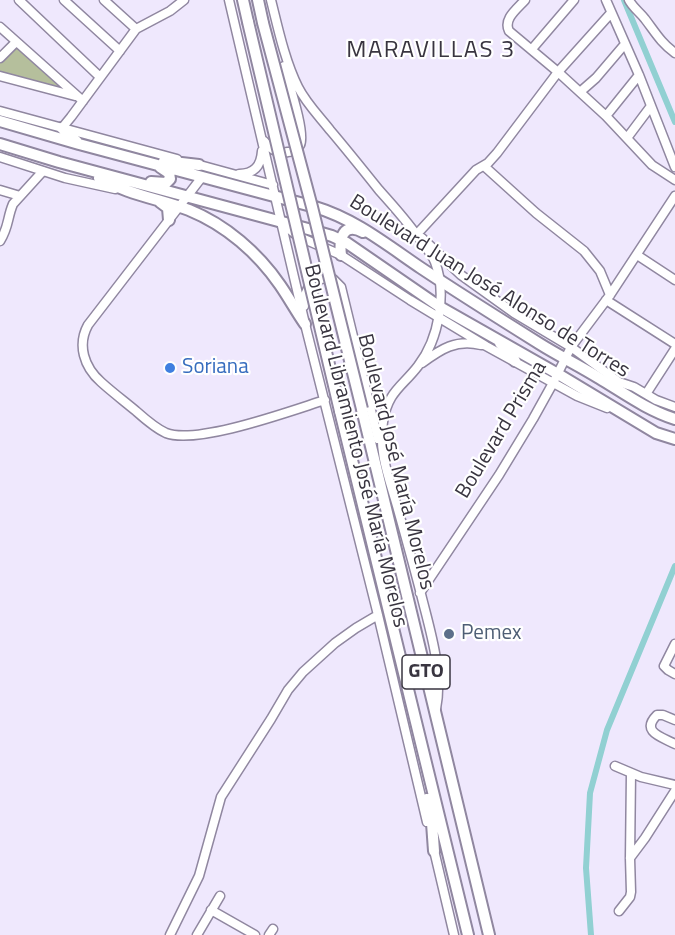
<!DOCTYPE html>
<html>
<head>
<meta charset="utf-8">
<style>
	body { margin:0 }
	canvas { display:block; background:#efe8fd }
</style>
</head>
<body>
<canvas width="675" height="935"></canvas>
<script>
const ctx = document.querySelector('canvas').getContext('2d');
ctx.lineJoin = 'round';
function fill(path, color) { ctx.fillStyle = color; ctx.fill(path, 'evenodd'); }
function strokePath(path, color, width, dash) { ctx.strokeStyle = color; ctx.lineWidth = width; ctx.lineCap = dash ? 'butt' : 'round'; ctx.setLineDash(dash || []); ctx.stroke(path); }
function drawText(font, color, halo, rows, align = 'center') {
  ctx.font = font + ' "Titillium Web",sans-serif'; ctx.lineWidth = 4.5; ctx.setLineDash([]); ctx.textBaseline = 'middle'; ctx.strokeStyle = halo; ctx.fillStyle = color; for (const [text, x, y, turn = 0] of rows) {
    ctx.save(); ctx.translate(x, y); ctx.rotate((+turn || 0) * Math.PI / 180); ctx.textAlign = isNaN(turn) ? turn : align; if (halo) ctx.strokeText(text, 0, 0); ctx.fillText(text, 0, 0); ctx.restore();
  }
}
fill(new Path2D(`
	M17,46l48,40 -1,4 -64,-17v-11z`), '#b5bf9c');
strokePath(new Path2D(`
	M624,0l51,122
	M591,935l-5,-67 4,-75 17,-63 68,-164`), '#91d0d2', 6);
const minor = new Path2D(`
	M19,0l81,77
	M64,0l56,51
	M104,0l32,29
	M229,0l76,324 73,291 49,207
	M271,0c7,28 14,61 27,87 8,16 21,29 32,43 17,20 33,40 49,60 15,17 31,34 43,53 5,6 10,11 13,19 12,31 4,77 -17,104 -16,21 -30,25 -35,56 -5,29 6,56 14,84 9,32 18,64 26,96 9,35 20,72 13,107
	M525,0c-8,9 -22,19 -16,31l49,41 48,44 46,49 23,15
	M606,0l33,75 36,92
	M629,0c4,8 11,12 16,19 10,13 16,24 30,34
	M0,27l83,74
	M532,49l42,-49
	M0,58l16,-16
	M0,76l75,20
	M580,92l16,-14 29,-34
	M0,111l177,48
	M606,116l33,-41
	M62,128l9,-11 65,-88 34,-18 14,-11
	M627,138l24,-32
	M264,141c6,8 14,13 24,11 5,0 10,-2 12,-7 6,-12 -12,-64 -16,-79
	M0,157l65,21 50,11
	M196,164l77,21
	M484,166l52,47 48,38 16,20 10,24
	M239,174c15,0 22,-8 23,-23
	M202,177l-114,148c-11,20 -4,42 13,57 11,10 23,19 35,29 9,8 19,17 30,22 31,12 124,-22 159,-33
	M0,190l20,6
	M283,224l12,10 9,5 37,16 69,45 76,46 91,50 30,12
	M417,234l59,-64 12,-7 9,-10 61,-81 53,-59
	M422,238l39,37 53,38 57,34 48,35 15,5 22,13 19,7
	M0,241c9,-14 7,-23 13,-37l30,-33
	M637,255l38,25
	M606,300l69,44
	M304,306c0,-19 9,-30 29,-27l8,8 37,152
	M422,363c19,-14 34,-24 59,-18
	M646,394l29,-45
	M420,593l79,-118 34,-56 20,-36 18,-36 39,-52 65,-99
	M675,644l-11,22 4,4 7,4
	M675,720l-12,-5h-6c-17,17 5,22 18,29
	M615,766l26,11 34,8
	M433,846l21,89
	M630,858l15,-20 30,-47
	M211,910l44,25
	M619,911l11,-14 1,-5 -1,-34 1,-85
	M170,935l29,-59 22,-79 50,-78 17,-29 15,-18 32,-29 21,-15 22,-13
	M197,935l23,-39
	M269,935l4,-6`);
const major = new Path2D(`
	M243,0l5,22
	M258,0l5,23
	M0,121l79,23 236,63c40,12 72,38 106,61 39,26 79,51 119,76 19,12 40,22 59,34 25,15 48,32 76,41
	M62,128l15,14
	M0,144l59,18 249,67 24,7 15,7 93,64 118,67 88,53 10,6 19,6
	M164,161l35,4
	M99,178c28,16 60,21 90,32 37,15 69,43 91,75 9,13 16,26 25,39
	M151,182l15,1 4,-4 -1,-6 -9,-6
	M160,202l8,6 1,12
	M341,255c-2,-16 2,-34 22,-23
	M500,343l15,18
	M362,409l127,526
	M340,411l128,524
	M427,799l5,24 2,28`);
strokePath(minor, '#9087a0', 11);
strokePath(major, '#9087a0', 14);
strokePath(minor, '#fff', 8);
strokePath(major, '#fff', 10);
const majorBridge = new Path2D(`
	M248,22l92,389
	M263,23l49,184 50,202`);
strokePath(majorBridge, '#9087a0', 14, []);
strokePath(majorBridge, '#fff', 10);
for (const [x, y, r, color] of [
	[170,368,6,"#3f7fe0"],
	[449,634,6,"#5c6f8a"]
]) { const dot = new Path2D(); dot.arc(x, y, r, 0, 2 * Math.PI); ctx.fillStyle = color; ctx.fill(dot); strokePath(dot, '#fff', 2); }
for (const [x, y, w] of [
	[426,672,48]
]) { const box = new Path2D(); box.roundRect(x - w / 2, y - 17, w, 34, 4.5); ctx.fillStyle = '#fff'; ctx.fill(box); strokePath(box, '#393540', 1.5); }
drawText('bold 20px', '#393540', null, [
	["GTO",426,672]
]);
drawText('21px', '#393540', '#fff', [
	["Boulevard Juan José Alonso de Torres",489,287,32],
	["Boulevard Prisma",502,430,-59],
	["Boulevard Libramiento José María Morelos",355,446,76],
	["Boulevard José María Morelos",395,462,76]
]);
drawText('21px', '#366cbe', '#fff', [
	["Soriana",182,368]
], 'left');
drawText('21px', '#4e5e75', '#fff', [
	["Pemex",461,634]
], 'left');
ctx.letterSpacing = '1.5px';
drawText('24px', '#393540', '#fff', [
	["MARAVILLAS 3",431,51]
]);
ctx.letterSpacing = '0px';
</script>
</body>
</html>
